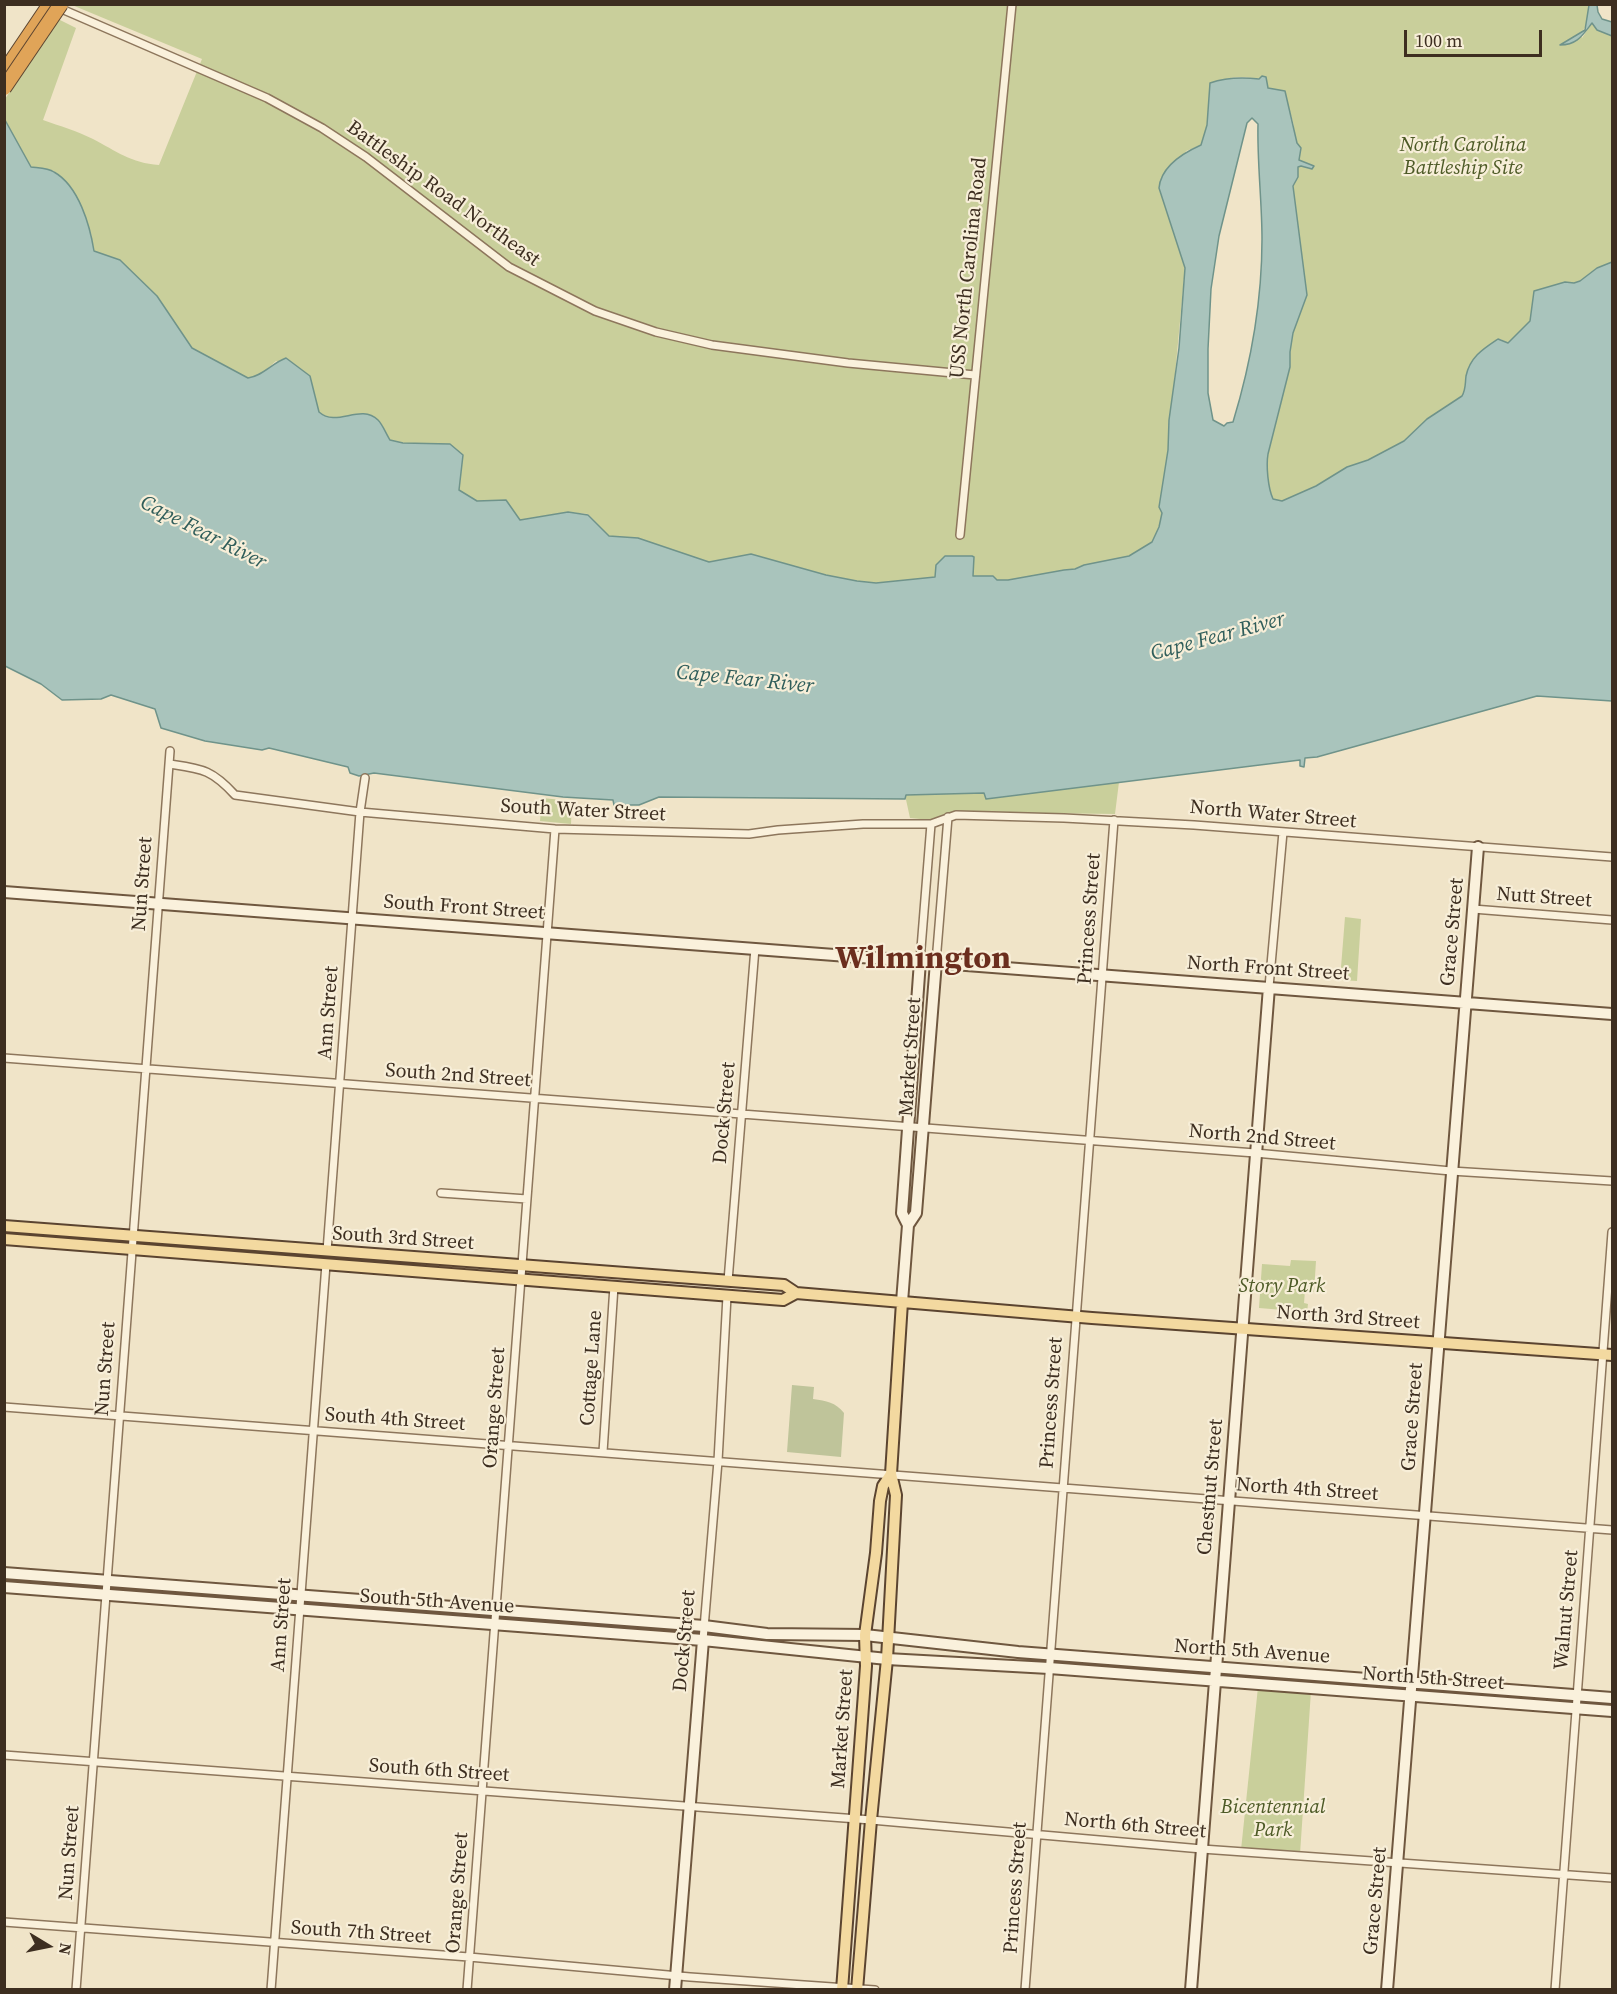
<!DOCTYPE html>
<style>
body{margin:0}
#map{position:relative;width:1617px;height:1994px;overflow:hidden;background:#f0e4c8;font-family:"Source Serif 4",serif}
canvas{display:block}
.frame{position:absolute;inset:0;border:6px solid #3d2e20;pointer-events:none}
.north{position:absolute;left:18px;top:1916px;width:60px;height:60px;-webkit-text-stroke:4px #f7eed8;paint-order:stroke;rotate:100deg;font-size:16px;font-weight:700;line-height:24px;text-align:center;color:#3d2e20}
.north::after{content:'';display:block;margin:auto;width:21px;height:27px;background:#3d2e20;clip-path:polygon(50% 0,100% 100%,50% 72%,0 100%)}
.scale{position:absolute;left:1404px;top:30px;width:138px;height:27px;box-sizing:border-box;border:3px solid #3d2e20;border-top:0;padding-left:8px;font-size:18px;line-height:21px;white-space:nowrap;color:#3d2e20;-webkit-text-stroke:4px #f7eed8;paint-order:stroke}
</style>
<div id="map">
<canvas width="1617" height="1994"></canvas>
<div class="frame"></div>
<div class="north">N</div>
<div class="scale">100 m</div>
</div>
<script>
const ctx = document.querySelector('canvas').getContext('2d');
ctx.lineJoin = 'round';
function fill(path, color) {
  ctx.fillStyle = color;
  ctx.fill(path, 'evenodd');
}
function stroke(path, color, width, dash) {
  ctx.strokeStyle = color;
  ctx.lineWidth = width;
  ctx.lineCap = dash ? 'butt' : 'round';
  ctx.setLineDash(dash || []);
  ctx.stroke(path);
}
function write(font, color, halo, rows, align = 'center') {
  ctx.font = font + ' "Source Serif 4",serif';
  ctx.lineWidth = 4.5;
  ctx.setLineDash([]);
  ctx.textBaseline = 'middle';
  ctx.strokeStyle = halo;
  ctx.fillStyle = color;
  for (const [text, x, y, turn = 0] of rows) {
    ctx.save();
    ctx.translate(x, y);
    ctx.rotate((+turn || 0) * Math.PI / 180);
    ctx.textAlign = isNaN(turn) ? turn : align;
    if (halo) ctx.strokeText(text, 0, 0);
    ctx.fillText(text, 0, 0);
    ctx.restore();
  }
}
const green = new Path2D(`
 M72,5H1589L1587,25L1581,33L1582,38L1592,23L1608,35L1612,36V262L1597,268L1580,281L1574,283L1565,282L1534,291L1530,321L1508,343L1500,339L1466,377L1465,390L1462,396L1427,419L1404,441L1368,460L1347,467L1316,486L1282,501L1273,499C1268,487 1266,466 1268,454L1290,367L1289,352L1293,333L1307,295L1293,186L1298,177V167L1301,166L1312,169L1299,160L1293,122L1284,91L1268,88L1266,77C1257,80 1251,77 1242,77C1230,77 1220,80 1210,86L1207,125L1201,145L1186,151L1166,206L1185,268L1162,513L1159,527L1152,542L1129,556L1084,565L1075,569L1064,570L1008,580H997L993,576H973L972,556L945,557L936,577L876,583L857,581L826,575L751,554L709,562L638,538L609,536L588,514L568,512L520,520L506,501H477L459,491L463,455L390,440C386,434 383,424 378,420C360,403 337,428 319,412L310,376L276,361L258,377L248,378L192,348L157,296L120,260L94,251L91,233L54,171L31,167L5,120V99L58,19L76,28L43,120C60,126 77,131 93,139C116,151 131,163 159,165L202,59Z
 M1119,782L1115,814L955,812L930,820L910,818L905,795L985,793L987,799Z
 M542,798L572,801L571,824L540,821Z
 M1345,917L1361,919L1357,981L1340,980Z
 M1291,1260L1316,1261L1314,1292L1305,1291L1304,1303L1308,1304L1307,1312L1259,1308L1262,1264L1290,1266Z
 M1258,1687L1311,1691L1300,1854L1241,1850Z`);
const cemetery = new Path2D(`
 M792,1385L814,1387L813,1399C827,1401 835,1402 844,1413L841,1457L787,1452Z`);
const water = new Path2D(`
 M1589,5H1597L1598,12L1602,19L1612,22V36L1597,30L1592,23C1582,36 1577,45 1560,45L1585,30Z
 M1262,76L1266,77L1268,88L1285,91L1297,143L1301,148L1299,160L1314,166L1312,169L1301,166L1298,167V177L1293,186L1307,295L1293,333L1290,352V367L1268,454C1266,466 1268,488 1273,499L1282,501L1316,486L1347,467L1368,460L1404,441L1427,419L1462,396C1466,389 1465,384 1466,376C1470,357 1483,349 1498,339L1508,343L1530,321L1534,291L1565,282L1574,283L1580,281L1597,268L1612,262V701L1537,696L1317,757L1305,758L1304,767L1300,766V760L986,799L984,793L906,795L905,799L659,797L639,805H614L613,800L563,797L374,773L359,776L350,773L348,767L269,748L262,750L205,741L161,728L155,709L111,695L101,699L62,700L41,684L5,666V120L31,167C38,168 48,168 54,172C79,186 90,226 94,251L120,260L157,296L192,348L248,378C263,376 272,363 286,358L310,376L319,412C337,428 360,403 378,420C383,425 386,434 390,440L403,443L450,444L463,455L459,490L477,501L506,500L520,520L568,512L588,515L609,536L638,538L709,562L751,554L826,575L857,581L876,583L935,577L936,565L945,556H972L974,557L973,576H993L997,580H1008L1064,570L1075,569L1084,565L1129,556L1152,542L1159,527L1162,513L1159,507L1168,450L1169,420L1179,348L1185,268L1159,188C1161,166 1183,153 1201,145L1207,125L1210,83C1227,77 1242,77 1259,79ZM1252,118L1258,124C1257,162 1262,201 1262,239C1262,301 1251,363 1233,422L1227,423L1224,426L1213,420L1208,393V349L1211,289L1219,236L1247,123Z`);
const street = new Path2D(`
 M57,7L267,98L322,128L366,157L509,267L595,311L656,332L712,345L848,363L975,375
 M960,535L1012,4
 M169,764C202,769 211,769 235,795L360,812L555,829L749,834L778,830L863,824H931L956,815L1064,818L1194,825L1612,857
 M1473,909L1612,920
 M920,961L931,824
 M936,962L948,817
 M1269,987L1283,832
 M4,1058L1255,1153L1451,1171L1612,1181
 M441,1193L527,1199
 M327,1251L360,812L365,778
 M728,1281L755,948
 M4,1407L1612,1530
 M603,1452L614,1286
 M703,1640L718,1461L727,1296
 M4,1755L871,1820L1202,1849L1612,1878
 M4,1922L469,1957L690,1977L875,1990
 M76,1990L170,751
 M271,1990L326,1264
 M467,1990L555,829
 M1025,1990L1114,820
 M1555,1990L1612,1232`);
const secondary = new Path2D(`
 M4,892L1612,1014
 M908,1225L902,1213L920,961
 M902,1302L908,1225L916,1213L936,962
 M4,1573L704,1626L767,1634L865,1635L1018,1652L1612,1698
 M4,1587L703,1640L887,1659L1049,1668L1612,1711
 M675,1990L703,1640
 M1191,1990L1269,987
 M1387,1990L1478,847`);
const primary = new Path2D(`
 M4,1226L784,1285L796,1293L1092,1318L1612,1355
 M4,1239L783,1300L796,1293
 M842,1990L866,1666L865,1635L876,1553L880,1501L883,1486L891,1474
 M857,1990L871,1820L887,1659L896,1495L891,1474L902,1302`);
const highway = new Path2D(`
 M4,72L50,4`);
const highwayBridge = new Path2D(`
 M4,88L61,4`);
const parkNames = [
 ["North Carolina",1463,146],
 ["Battleship Site",1463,169],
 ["Story Park",1282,1287],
 ["Bicentennial",1273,1808],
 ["Park",1273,1831]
];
const streetNames = [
 ["Battleship Road Northeast",443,194,36],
 ["USS North Carolina Road",969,268,-84],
 ["South Water Street",583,811,3],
 ["North Water Street",1273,815,5],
 ["Nun Street",143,884,-86],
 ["Nutt Street",1544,898,4],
 ["South Front Street",464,908,4],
 ["Princess Street",1090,919,-86],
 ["Grace Street",1453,932,-85],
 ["North Front Street",1268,969,4],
 ["Ann Street",329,1013,-86],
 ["Market Street",911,1057,-86],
 ["South 2nd Street",458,1076,4],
 ["Dock Street",725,1113,-85],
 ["North 2nd Street",1262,1138,5],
 ["South 3rd Street",403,1239,4],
 ["North 3rd Street",1348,1318,4],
 ["Cottage Lane",592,1368,-86],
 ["Nun Street",106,1369,-86],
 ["Princess Street",1052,1403,-86],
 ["Orange Street",495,1408,-86],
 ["Grace Street",1413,1417,-86],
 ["South 4th Street",395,1420,4],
 ["Chestnut Street",1211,1487,-85],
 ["North 4th Street",1307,1490,4],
 ["South 5th Avenue",437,1602,4],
 ["Walnut Street",1567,1610,-85],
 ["Ann Street",282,1625,-86],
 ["Dock Street",685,1641,-85],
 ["North 5th Avenue",1252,1652,4],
 ["North 5th Street",1433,1679,4],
 ["Market Street",843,1729,-86],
 ["South 6th Street",439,1771,4],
 ["North 6th Street",1135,1826,5],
 ["Nun Street",70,1853,-86],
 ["Princess Street",1016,1888,-86],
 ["Orange Street",458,1893,-86],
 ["Grace Street",1376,1901,-85],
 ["South 7th Street",361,1933,4]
];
const waterNames = [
 ["Cape Fear River",203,533,27],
 ["Cape Fear River",1218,637,-15],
 ["Cape Fear River",745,680,6]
];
const townNames = [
 ["Wilmington",923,960]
];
fill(green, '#c9cf9b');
fill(cemetery, '#bfc49a');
fill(water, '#a9c4bc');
stroke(water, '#6f938a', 1.5);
stroke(street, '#8d765c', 10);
stroke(secondary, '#6f573f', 14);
stroke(primary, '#5b4430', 14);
stroke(highway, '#5b4430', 16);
stroke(street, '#faf1dc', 7);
stroke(secondary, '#faf1dc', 10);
stroke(primary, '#f3d9a0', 10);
stroke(highway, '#e0a458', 14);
stroke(highwayBridge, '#5b4430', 16, []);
stroke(highwayBridge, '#e0a458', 14);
write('italic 20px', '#4d5a26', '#f7eed8', parkNames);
write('20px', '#3d2e20', '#f7eed8', streetNames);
write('italic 21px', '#2f5d5a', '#f7eed8', waterNames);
write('bold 32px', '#6b2e1e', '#f7eed8', townNames);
</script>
